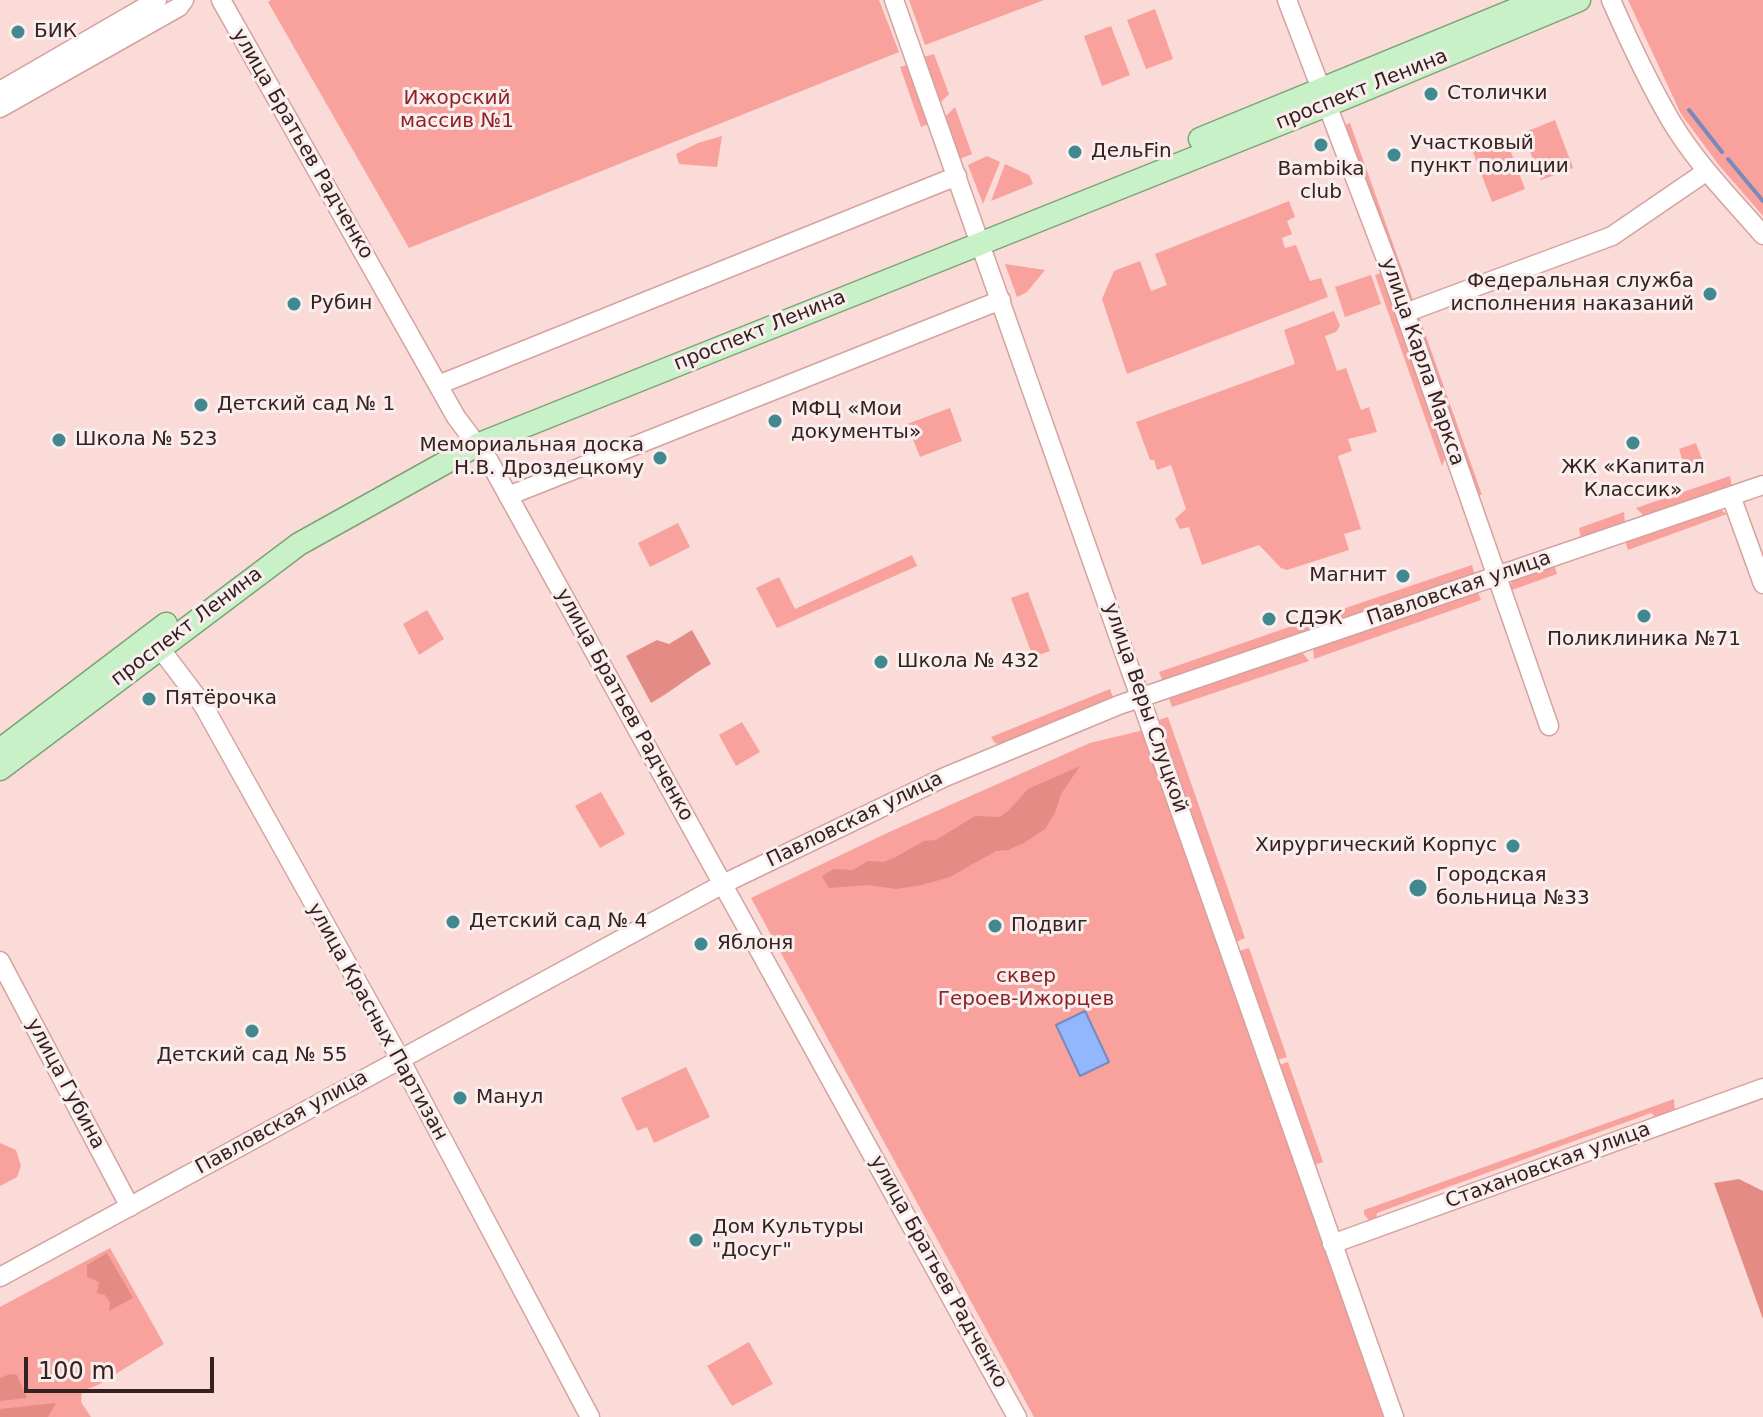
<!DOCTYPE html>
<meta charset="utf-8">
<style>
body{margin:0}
#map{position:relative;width:1763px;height:1417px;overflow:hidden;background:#fadbd8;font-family:"DejaVu Sans",sans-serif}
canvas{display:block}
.scale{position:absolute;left:24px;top:1357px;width:190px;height:36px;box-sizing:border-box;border:4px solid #352220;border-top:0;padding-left:10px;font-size:24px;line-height:28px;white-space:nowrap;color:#352220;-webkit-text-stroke:6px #f9eeed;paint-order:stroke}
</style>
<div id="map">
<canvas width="1763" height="1417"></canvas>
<div class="scale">100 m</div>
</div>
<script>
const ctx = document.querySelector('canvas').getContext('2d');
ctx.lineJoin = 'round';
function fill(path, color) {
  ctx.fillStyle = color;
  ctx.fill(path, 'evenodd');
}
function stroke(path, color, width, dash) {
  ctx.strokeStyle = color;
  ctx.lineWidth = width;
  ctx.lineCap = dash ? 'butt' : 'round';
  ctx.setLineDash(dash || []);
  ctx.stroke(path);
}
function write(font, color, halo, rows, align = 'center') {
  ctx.font = font + ' "DejaVu Sans",sans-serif';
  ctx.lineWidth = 6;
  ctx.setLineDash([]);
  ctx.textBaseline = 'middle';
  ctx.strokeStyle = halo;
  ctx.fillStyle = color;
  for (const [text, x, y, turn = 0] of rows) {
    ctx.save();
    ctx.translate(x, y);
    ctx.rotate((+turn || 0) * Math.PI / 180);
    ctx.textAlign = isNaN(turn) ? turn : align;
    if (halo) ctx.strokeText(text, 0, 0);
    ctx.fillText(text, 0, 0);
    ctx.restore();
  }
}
const green = new Path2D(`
 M271,0H879L899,52L409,248L268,2Z
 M909,0H1044L925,45Z
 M1628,0H1763V216L1718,164L1681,114Z
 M1155,9L1173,59L1146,69L1127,20Z
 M1111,26L1130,75L1102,86L1084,36Z
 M934,54L949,94L940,103L924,57Z
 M907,65L928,124L921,127L900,67Z
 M955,107L972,154L960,159L945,117Z
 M1555,120L1573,168L1541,180L1523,133Z
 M1350,123L1414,303L1410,304L1345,125Z
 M722,136L717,167L679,164L676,154L698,143Z
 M1506,139L1525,189L1492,202L1473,152Z
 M987,156L1000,162L983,204L968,165Z
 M1005,164L1029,175L1033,184L991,201Z
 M1289,201L1295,217L1287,221L1292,234L1282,238L1285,248L1296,245L1310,281L1321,278L1328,297L1127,374L1102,299L1114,271L1140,261L1151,291L1167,285L1155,254Z
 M1005,264L1045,270L1027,292L1017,297Z
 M1383,272L1447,454L1442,466L1375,275Z
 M1371,275L1381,304L1345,317L1335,287Z
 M1334,311L1340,326L1336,332L1325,336L1337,371L1346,368L1361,410L1369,407L1377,432L1348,439L1352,451L1338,456L1361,529L1344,534L1349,550L1287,570L1281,568L1259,545L1202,565L1189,527L1180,529L1175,519L1186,509L1171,465L1157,470L1154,460H1150L1136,422L1295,364L1284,330Z
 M1419,316L1482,495L1477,494L1415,318Z
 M950,408L962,441L920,457L907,424Z
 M1696,443L1704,465L1686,471L1679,449Z
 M1730,476L1732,487L1645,517L1636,508Z
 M1713,510H1721L1727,514L1628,550L1625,540Z
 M1624,512L1625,524L1581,539L1579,528Z
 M678,523L690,547L650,567L638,543Z
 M912,555L917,566L777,628L756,588L779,577L795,609Z
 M1554,564L1557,574L1509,591L1512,580Z
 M1472,565L1475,576L1330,624L1325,615Z
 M1477,590L1481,600L1314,659L1313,647Z
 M1028,592L1050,651L1033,657L1011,598Z
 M427,610L444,639L419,655L403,624Z
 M1318,617V629L1163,682L1159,672Z
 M1301,651L1309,661L1172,707L1168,696Z
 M1110,689L1114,700L1002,745L995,743L991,737Z
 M1168,717L1245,938L1236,942L1159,720Z
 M742,722L760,752L736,766L719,735Z
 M1144,730L1384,1417H1034L751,898L887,833L1090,743Z
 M601,792L625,834L600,848L575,806Z
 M1249,948L1287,1057L1277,1060L1239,951Z
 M1288,1062L1323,1162L1314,1165L1279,1065Z
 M686,1067L710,1117L654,1143L647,1127L637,1131L621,1098Z
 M1674,1099L1675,1112L1658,1119L1651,1113L1377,1213L1376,1220L1370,1222L1364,1214V1210Z
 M0,1143L16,1150L21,1166L17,1177L0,1186Z
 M110,1248L164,1344L98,1385L82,1391L81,1402L91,1417H0V1307Z
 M749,1342L773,1384L732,1406L707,1366Z`);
const forest = new Path2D(`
 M692,630L711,664C689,676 673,691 651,703L626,656L657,640L669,644Z
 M1080,766L1061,794L1055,813L1045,829L1024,843L1008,850L996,851L950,877L922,885L896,889L868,885L829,888L822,876L834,869L853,870L868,861L884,862L894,858L924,841L936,840L975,816L1000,817L1008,811L1028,789Z
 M1739,1179L1763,1191V1319L1714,1183Z
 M107,1253L133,1298L109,1311L110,1302L105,1295L97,1293L99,1282L87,1277V1265Z
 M10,1374L17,1375L27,1398L0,1401V1378Z
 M56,1403L48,1417H0V1409Z`);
const water = new Path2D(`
 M1085,1011L1109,1062L1080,1076L1056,1025Z`);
const stream = new Path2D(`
 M1689,110L1722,152
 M1728,159L1763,201`);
const minor = new Path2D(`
 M221,0L456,417L489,461L1017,1417
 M894,0L1394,1417
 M1287,0L1389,267L1549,726
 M1611,0C1629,41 1648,82 1671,121C1696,163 1731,198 1763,235
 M0,91L157,0
 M0,108L179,7L184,0
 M1405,313L1612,236L1707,171
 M438,385L957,176
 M508,496L1001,300
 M1731,496L1763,584
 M153,639L203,705L392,1044L590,1417
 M0,961L130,1207
 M1332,1244L1763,1088
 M0,1277L723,884L945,777L1119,705L1763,485`);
const major = new Path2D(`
 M1200,139L1539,0
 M0,750L166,624
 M0,769L299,544L477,445L1347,97L1579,0`);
const markers = [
 [18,32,8,"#41888f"],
 [1431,94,8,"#41888f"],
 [1321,145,8,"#41888f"],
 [1075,152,8,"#41888f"],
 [1394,155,8,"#41888f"],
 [1710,294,8,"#41888f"],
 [294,304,8,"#41888f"],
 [201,405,8,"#41888f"],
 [775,421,8,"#41888f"],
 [59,440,8,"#41888f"],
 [1633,443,8,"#41888f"],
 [660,458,8,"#41888f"],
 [1403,576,8,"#41888f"],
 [1644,616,8,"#41888f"],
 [1269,619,8,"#41888f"],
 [881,662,8,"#41888f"],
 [149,699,8,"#41888f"],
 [1513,846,8,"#41888f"],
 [1418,888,10,"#41888f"],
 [453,922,8,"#41888f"],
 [995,926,8,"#41888f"],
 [701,944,8,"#41888f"],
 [252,1031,8,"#41888f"],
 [460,1098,8,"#41888f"],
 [696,1240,8,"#41888f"]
];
const poiNames = [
 ["БИК",34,32],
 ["Столички",1447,94],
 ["Участковый",1410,144],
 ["пункт полиции",1410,167],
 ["ДельFin",1091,152],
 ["Bambika",1321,170,"center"],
 ["club",1321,193,"center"],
 ["Федеральная служба",1694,282,"right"],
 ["исполнения наказаний",1694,305,"right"],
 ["Рубин",310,304],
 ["Детский сад № 1",217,405],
 ["МФЦ «Мои",791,410],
 ["документы»",791,433],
 ["Школа № 523",75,440],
 ["Мемориальная доска",644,446,"right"],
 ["Н.В. Дроздецкому",644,469,"right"],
 ["ЖК «Капитал",1633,468,"center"],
 ["Классик»",1633,491,"center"],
 ["Магнит",1387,576,"right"],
 ["СДЭК",1285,619],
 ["Поликлиника №71",1644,640,"center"],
 ["Школа № 432",897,662],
 ["Пятёрочка",165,699],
 ["Хирургический Корпус",1497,846,"right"],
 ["Городская",1436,876],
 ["больница №33",1436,899],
 ["Детский сад № 4",469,922],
 ["Подвиг",1011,926],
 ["Яблоня",717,944],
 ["Детский сад № 55",252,1056,"center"],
 ["Манул",476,1098],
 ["Дом Культуры",712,1228],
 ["\"Досуг\"",712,1251]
];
const streetNames = [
 ["проспект Ленина",1362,90,-22],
 ["улица Братьев Радченко",302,144,60],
 ["проспект Ленина",760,331,-22],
 ["улица Карла Маркса",1422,362,71],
 ["Павловская улица",1459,589,-19],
 ["проспект Ленина",187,627,-37],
 ["улица Братьев Радченко",624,705,61],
 ["улица Веры Слуцкой",1145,708,71],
 ["Павловская улица",855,820,-26],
 ["улица Красных Партизан",377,1022,61],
 ["улица Губина",65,1084,62],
 ["Павловская улица",282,1123,-29],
 ["Стахановская улица",1548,1166,-20],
 ["улица Братьев Радченко",938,1272,61]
];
const parkNames = [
 ["Ижорский",457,99],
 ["массив №1",457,122],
 ["сквер",1026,977],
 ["Героев-Ижорцев",1026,1000]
];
fill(green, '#f9a19c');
fill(forest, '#e58b86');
fill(water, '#93b7ff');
stroke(water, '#778abc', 2);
stroke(stream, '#778abc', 4);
stroke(minor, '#d4a39f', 21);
stroke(major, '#7ea376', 25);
stroke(minor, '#fff', 18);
stroke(major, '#c9f1c8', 22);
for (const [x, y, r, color] of markers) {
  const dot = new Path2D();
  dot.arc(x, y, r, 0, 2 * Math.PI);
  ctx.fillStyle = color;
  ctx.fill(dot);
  stroke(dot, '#f9eeed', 3);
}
write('20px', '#352220', '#f9eeed', poiNames, 'left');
write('20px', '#352220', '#f9eeed', streetNames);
write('20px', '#8d2327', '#f9eeed', parkNames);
</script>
